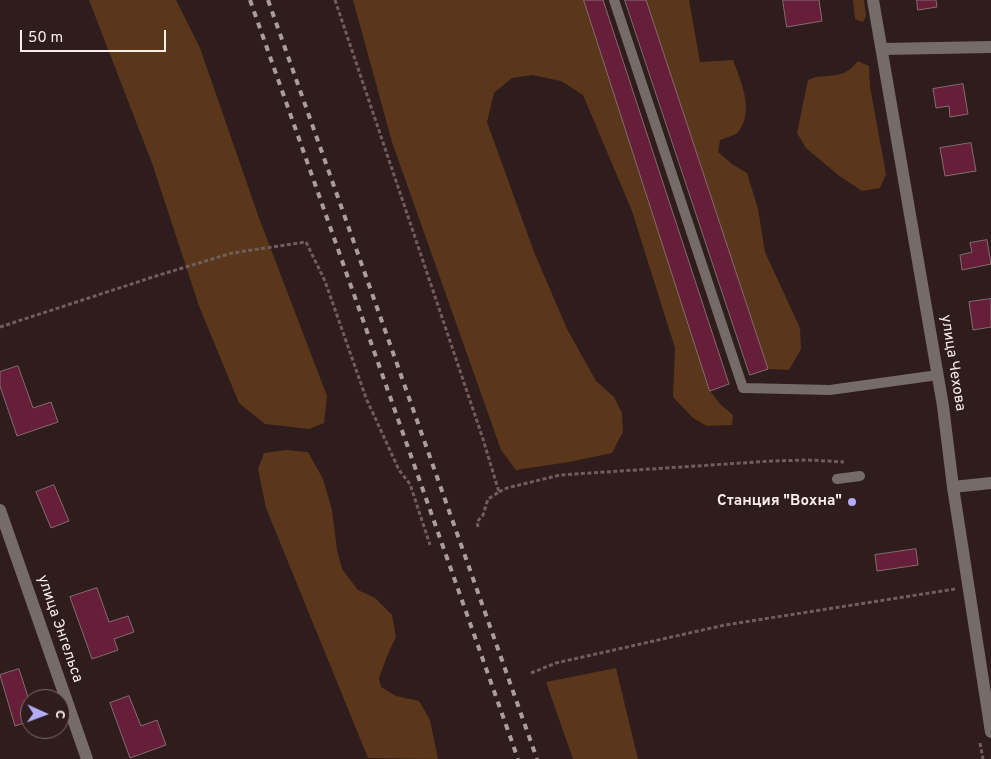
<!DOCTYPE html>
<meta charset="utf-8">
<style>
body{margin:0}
#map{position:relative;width:991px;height:759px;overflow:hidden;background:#2f1c1c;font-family:Overpass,sans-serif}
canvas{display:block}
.north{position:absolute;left:20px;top:689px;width:50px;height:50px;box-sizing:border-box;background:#2f1c1c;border:1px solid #806f6f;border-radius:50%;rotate:92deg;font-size:14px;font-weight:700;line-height:20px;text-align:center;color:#f9eceb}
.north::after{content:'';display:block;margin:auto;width:18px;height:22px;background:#b3adf9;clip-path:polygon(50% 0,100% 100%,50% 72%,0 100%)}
.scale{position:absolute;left:20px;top:30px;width:146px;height:22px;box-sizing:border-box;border:2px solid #f9eceb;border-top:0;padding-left:6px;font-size:15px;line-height:18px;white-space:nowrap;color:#f9eceb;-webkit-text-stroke:4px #2f1c1c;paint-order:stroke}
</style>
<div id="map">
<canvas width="991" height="759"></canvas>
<div class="north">С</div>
<div class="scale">50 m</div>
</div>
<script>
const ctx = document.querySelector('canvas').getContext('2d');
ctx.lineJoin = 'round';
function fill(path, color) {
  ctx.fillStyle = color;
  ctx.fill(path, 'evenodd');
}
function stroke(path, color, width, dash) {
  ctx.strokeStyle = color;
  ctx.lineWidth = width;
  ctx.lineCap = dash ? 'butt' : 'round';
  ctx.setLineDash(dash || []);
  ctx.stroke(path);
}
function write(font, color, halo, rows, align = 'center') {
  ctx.font = font + ' Overpass,sans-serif';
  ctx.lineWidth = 4;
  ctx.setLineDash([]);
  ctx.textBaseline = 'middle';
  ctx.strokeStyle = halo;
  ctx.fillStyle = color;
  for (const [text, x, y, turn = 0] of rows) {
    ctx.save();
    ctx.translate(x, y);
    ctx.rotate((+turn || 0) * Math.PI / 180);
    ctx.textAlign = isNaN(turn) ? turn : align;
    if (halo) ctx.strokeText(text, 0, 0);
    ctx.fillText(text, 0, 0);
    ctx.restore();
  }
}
const green = new Path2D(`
 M89,0H176L200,48L259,218L327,396L324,423L309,429L265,424L239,403L199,306L152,163Z
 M353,0H584L710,391L720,404L733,415L732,425L707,426L693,418L673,397L675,348L632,211L583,95L561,81L532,75L512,78L494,93L487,122L534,252L567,329L596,381L614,397L622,413L623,432L612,453L569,462L516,470L501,450L392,142Z
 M646,0H689L700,62L733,60C741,82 755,111 738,132C734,136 725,138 720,140L718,152L732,164L747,173L758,209L765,252L800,328L801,349L789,370L768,369Z
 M853,0H864L866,16L863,22L855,19Z
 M858,61L869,66L870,87L886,174L880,188L862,191L838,175L806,148L797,133L808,80C822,73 836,79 849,70C852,68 855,64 858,61Z
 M286,450L308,452L323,479L332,510L337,550L342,569L358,590L375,598L392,615L396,637L387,656L379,678L381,687L396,696L419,701L430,720L438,759L368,758L266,508L258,469L264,453Z
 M616,668L638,759H573L546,682Z`);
const building = new Path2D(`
 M584,0H603L729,384L710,391Z
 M625,0H646L768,369L750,375Z
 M783,0H819L822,21L787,27Z
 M917,0H936L937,7L918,10Z
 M963,84L968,114L950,117L949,106L936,108L933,89Z
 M971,143L976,171L945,176L940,148Z
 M987,240L991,264L962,270L960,255L972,252L970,243Z
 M991,299V327L973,330L969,302Z
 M18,366L33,408L51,402L58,422L17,436L0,386V372Z
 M54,485L69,521L51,528L36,492Z
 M916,549L918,565L877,571L875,555Z
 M97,588L109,622L128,616L134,632L114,639L118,650L92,659L70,597Z
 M19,669L30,703V721L15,726L0,675Z
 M129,696L141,726L157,720L166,745L130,758L110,703Z`);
const path = new Path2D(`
 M335,0L482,436L499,492L488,499L483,515L477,522L478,527
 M0,327L156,276L232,253L306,242L325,281L366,398L399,470L410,484L430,545
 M499,492L507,488L560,475L772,461L808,460L844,462
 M531,673L556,663L725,625L955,589
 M980,743L983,759`);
const service = new Path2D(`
 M614,0L743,388L830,390L938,375
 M837,479L860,476`);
const minor = new Path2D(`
 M873,0L943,406L953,487
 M882,49L991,47
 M0,510L87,759`);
const tertiary = new Path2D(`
 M991,483L953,487L991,732`);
const rail = new Path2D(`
 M250,0L518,759
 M268,0L537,759`);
const markers = [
 [852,502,5,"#b3adf9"]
];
const streetNames = [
 ["улица Чехова",952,363,81],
 ["улица Энгельса",59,629,71]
];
const poiNames = [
 ["Станция \"Вохна\"",842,502]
];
fill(green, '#5a371b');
fill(building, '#671e39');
stroke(building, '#836c72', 1);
stroke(path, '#6f5e5d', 3, [4, 2.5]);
stroke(service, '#756b68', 10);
stroke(minor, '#756b68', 12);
stroke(tertiary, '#756b68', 12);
stroke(rail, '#ac9d9c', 4, [6, 6]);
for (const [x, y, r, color] of markers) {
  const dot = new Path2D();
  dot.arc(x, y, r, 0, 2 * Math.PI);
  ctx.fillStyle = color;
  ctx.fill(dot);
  stroke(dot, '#2f1c1c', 2);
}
write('15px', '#f9eceb', '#2f1c1c', streetNames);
write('bold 15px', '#f9eceb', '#2f1c1c', poiNames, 'right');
</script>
